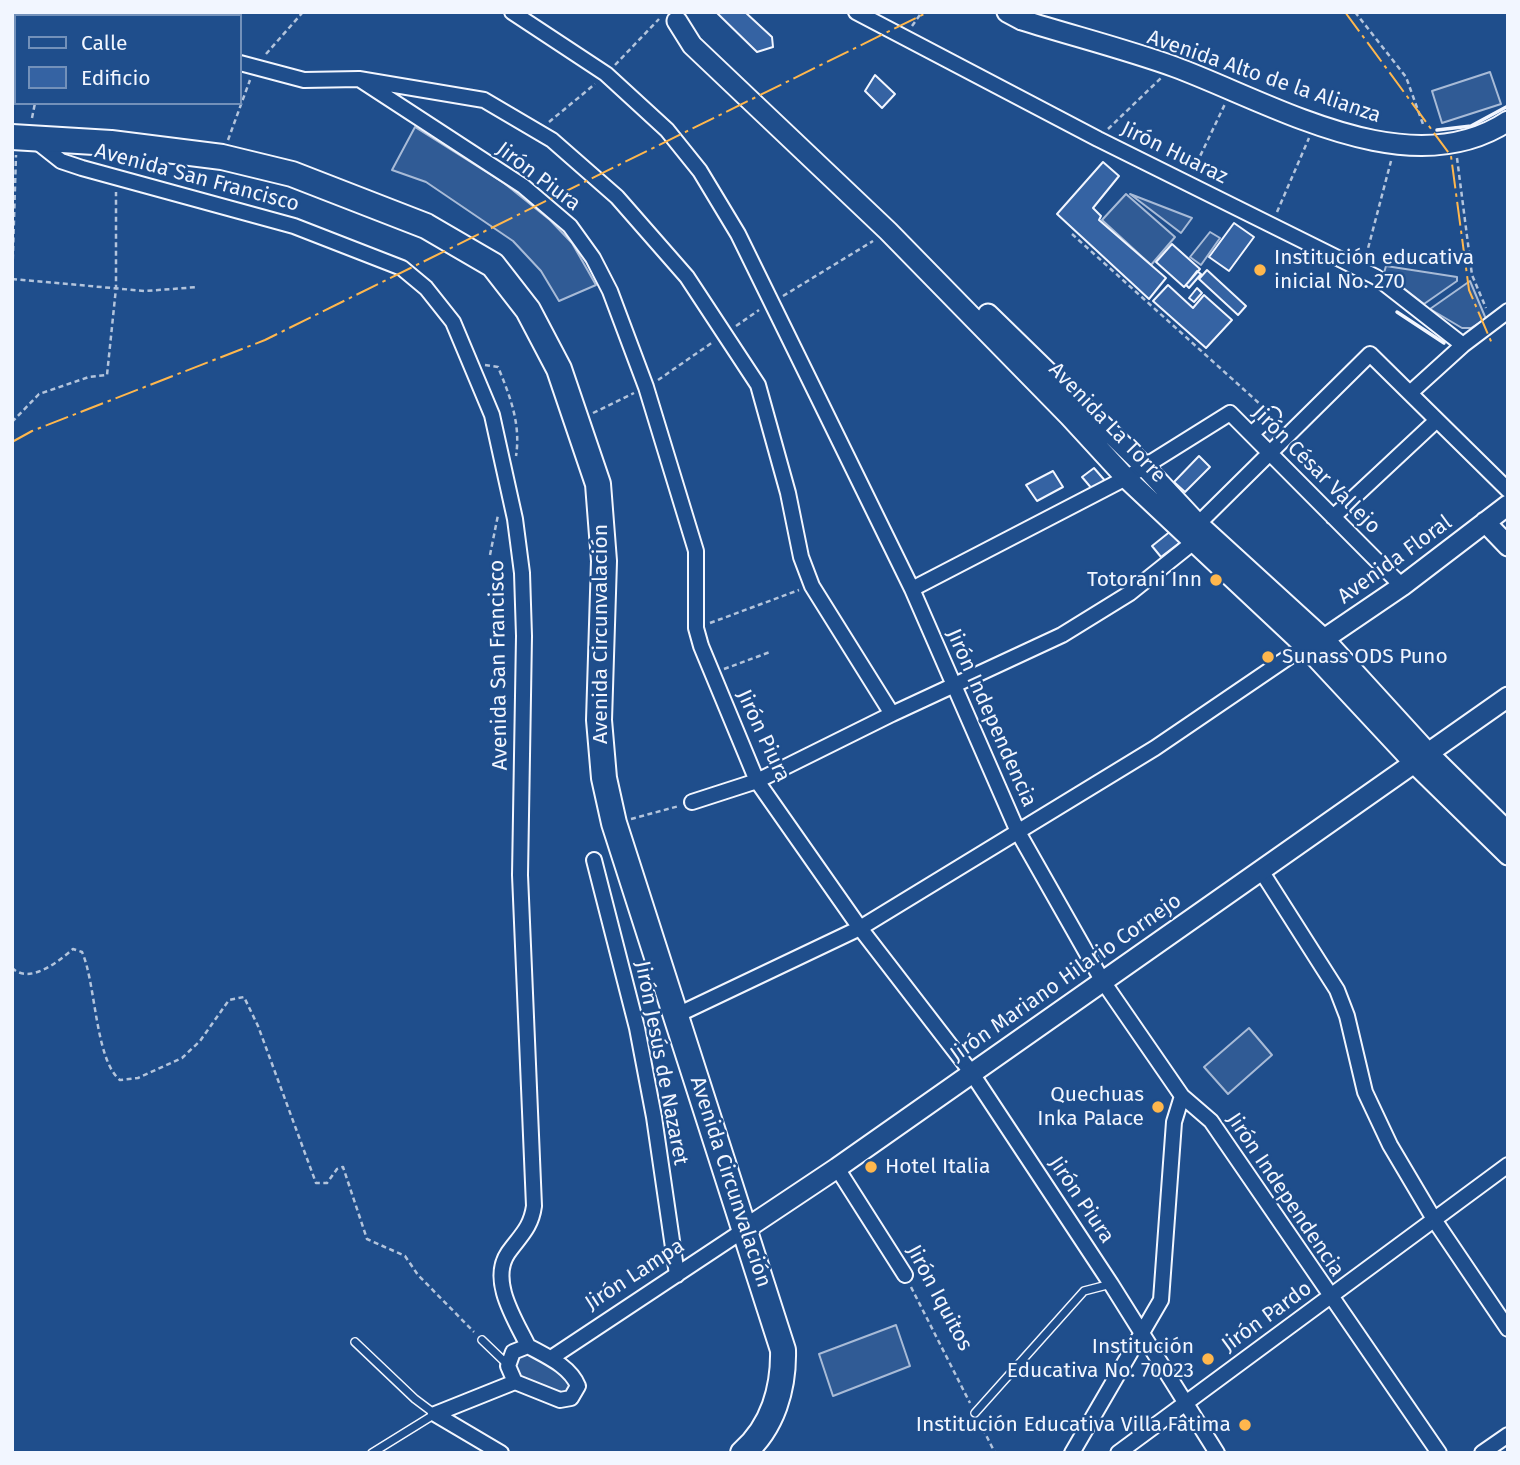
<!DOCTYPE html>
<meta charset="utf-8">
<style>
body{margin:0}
#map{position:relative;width:1520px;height:1465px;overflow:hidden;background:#1f4e8c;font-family:"Fira Sans",sans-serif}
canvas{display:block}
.frame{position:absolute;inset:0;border:14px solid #f2f6ff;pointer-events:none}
.legend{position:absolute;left:14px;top:14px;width:228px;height:91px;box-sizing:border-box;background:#1f4e8c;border:2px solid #7391ba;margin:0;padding:9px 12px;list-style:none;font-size:21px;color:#f2f6ff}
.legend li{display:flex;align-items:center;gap:14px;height:35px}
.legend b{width:35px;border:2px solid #7391ba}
</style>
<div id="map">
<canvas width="1520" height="1465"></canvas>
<div class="frame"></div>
<ul class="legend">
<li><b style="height:9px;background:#1f4e8c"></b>Calle</li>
<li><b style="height:19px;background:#3563a3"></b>Edificio</li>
</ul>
</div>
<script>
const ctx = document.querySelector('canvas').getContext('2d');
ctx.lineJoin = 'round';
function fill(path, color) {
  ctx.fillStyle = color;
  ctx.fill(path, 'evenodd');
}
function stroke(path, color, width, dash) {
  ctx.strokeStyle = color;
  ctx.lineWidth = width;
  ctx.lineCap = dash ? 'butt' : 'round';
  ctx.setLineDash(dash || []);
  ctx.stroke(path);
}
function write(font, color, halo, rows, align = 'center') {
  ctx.font = font + ' "Fira Sans",sans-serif';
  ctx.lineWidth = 5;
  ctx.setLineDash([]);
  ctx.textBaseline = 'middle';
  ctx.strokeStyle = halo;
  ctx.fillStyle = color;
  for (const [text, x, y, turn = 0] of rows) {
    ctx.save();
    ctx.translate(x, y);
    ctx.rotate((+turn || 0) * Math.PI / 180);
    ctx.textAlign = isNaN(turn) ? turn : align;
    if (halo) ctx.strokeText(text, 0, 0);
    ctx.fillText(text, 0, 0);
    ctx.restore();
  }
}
const built = new Path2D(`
 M1490,72L1501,104L1442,123L1432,91Z
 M415,127L504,183L550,220L572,243L596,285L559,301L541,271L513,241L426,182L392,170Z
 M1126,194L1175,237L1151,265L1102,220Z
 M1130,194L1192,218L1181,233Z
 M1210,232L1220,238L1201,265L1190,257Z
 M1386,266L1457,277V281L1424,304L1384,273Z
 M1470,281L1486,319L1471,328H1462L1430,309Z
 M1274,423L1283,432L1270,444L1261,435Z
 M1249,1028L1272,1055L1228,1094L1204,1067Z
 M896,1325L910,1366L833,1396L819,1354Z
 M528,1347L573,1377L571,1397L516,1381L513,1353Z`);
const building = new Path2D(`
 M716,12H745L772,37L773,47L757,52Z
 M875,75L895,94L882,108L865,91Z
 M1103,162L1119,176L1093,208L1101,216L1099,220L1166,278L1149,299L1057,214Z
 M1234,223L1254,237L1229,271L1209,257Z
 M1172,244L1200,269L1184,287L1156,262Z
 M1207,270L1246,306L1238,315L1199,279Z
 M1197,271L1201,274L1189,288L1186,285Z
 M1168,285L1193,308L1204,295L1232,320L1206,348L1153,301Z
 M1197,288L1202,293L1194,302L1189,298Z
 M1199,456L1210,467L1185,492L1174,482Z
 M1094,468L1107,483L1093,490L1082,477Z
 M1053,471L1063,487L1037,501L1026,485Z
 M1172,530L1182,541L1161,557L1152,546Z`);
const path = new Path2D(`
 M1355,12L1406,77L1424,127
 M54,16L55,12
 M202,16L204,12
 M912,26L922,12
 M266,54L303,12
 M615,65L659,19
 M32,118L35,103
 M549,122L595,84
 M1108,129L1161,78
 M228,140L250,80
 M1457,158L1472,275L1486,308
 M1193,171L1225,104
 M1277,212L1309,138
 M1072,234L1261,405
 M1366,256L1391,161
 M12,279L145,291L198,287
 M12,285L16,155
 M783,296L873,241
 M736,326L759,310
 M485,365L498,367C510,396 521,424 516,456
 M658,380L713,342
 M593,413L634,393
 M12,422L39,394L89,377L107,375L116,288V192
 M490,555L498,515
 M710,623L799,590
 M724,669L770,652
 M631,819L679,806
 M12,968C30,985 59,961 73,949L82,952C96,983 95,1060 120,1080L138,1078L182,1058L200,1041L229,1000L244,997L258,1026L316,1183H327L337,1169L343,1167L367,1239L405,1256L418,1275L474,1332
 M911,1287L970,1403
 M979,1421L995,1453`);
const lane = new Path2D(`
 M482,1340L508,1365
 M355,1342L415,1399L435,1414L372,1453
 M975,1413L1084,1291L1111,1284`);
const street = new Path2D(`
 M512,12L606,74L667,130L700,171L738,234L912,589L1018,832L1102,980L1182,1096L1211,1121L1439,1453
 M856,12L1098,139L1376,277L1463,345
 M12,46H16
 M240,63L304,80L359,79L484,100L552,140L617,197L687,277L758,385L788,493L801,557L812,586L892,714
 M359,79L523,186L570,226L593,258L610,291L646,387L696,551V628L701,646L757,781L860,928L971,1072L1111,1284L1217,1453
 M37,142L61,161L82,168L294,226L402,268L426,288L453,322L492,415L515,519L522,573L524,636L520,875L534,1206C531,1228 520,1236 508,1253C489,1281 516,1321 528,1346
 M1410,393L1463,345L1508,311
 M1251,434L1273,415
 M1333,517L1437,420
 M1198,524L1370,354L1508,490
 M912,589L1126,478L1230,413L1402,586
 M692,802L757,781L892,714L1062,635L1130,593L1200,537
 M594,860L637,1028L654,1117L677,1275
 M1260,869L1337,990L1347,1016L1365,1092L1390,1145L1435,1221L1508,1329
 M675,1016L860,928L1155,748L1305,646
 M837,1168L905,1275
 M528,1346C546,1356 570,1366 578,1386L571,1398L560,1400L515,1382L508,1366L513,1352Z
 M551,1358L744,1230
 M435,1414L515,1382
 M435,1414L501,1453
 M1072,1453L1161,1300L1174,1122L1182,1096
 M1118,1453L1508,1165
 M1482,1453L1508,1435`);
const secondary = new Path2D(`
 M1007,12L1022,20C1073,36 1125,49 1175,67C1272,103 1409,187 1508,121
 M677,21L692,45L888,231L1069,416L1126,478L1305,646L1415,764L1508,855
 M988,314L1144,466L1198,524L1324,639L1429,754L1508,832
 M1485,522L1508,546
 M1312,644L1324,639L1402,586L1508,505
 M744,1230L837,1168L1508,697`);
const highway = new Path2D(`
 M12,137L111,143L222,157L292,174L426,226L493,265L528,310L559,369L598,484L604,561L599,720L604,778L614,823L783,1350C784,1388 773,1427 743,1453`);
const wall = new Path2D(`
 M1437,130L1471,126L1508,106
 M1397,312L1444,343`);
const power = new Path2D(`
 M1345,12L1451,156L1469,290L1493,346
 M12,442L32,431L265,340L928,12`);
const markers = [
 [1260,270,7,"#ffb74d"],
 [1216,580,7,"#ffb74d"],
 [1268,657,7,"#ffb74d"],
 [1158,1107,7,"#ffb74d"],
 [871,1167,7,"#ffb74d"],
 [1208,1359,7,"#ffb74d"],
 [1245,1425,7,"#ffb74d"]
];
const streetNames = [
 ["Avenida Alto de la Alianza",1264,77,19],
 ["Jirón Huaraz",1174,153,26],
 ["Jirón Piura",538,177,37],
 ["Avenida San Francisco",197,178,15],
 ["Avenida La Torre",1107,423,46],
 ["Jirón César Vallejo",1316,470,45],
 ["Avenida Floral",1395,560,-36],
 ["Avenida Circunvalación",601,634,-90],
 ["Avenida San Francisco",499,665,-91],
 ["Jirón Independencia",991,718,66],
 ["Jirón Piura",763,736,65],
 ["Jirón Mariano Hilario Cornejo",1066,978,-35],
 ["Jirón Jesús de Nazaret",661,1063,79],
 ["Avenida Circunvalación",730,1182,72],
 ["Jirón Independencia",1285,1195,56],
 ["Jirón Piura",1081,1200,56],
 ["Jirón Lampa",635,1275,-33],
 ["Jirón Iquitos",939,1298,62],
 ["Jirón Pardo",1267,1317,-36]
];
const poiNames = [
 ["Institución educativa",1274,258,"left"],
 ["inicial No. 270",1274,282,"left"],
 ["Totorani Inn",1202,580],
 ["Sunass ODS Puno",1282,657,"left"],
 ["Quechuas",1144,1095],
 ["Inka Palace",1144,1119],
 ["Hotel Italia",885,1167,"left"],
 ["Institución",1194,1347],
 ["Educativa No. 70023",1194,1371],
 ["Institución Educativa Villa Fatima",1231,1425]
];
fill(built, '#305b95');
stroke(built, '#a8bbd7', 2);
fill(building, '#3563a3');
stroke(building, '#f2f6ff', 2);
stroke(lane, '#f2f6ff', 10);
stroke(street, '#f2f6ff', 18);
stroke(secondary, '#f2f6ff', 23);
stroke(highway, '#f2f6ff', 28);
stroke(path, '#b3c4dc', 2.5, [5, 3.5]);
stroke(lane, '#1f4e8c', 7);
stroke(street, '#1f4e8c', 14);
stroke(secondary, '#1f4e8c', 19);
stroke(highway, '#1f4e8c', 24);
stroke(wall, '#f2f6ff', 3.5);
stroke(power, '#ffb74d', 2, [24, 5, 3.5, 5]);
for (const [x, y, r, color] of markers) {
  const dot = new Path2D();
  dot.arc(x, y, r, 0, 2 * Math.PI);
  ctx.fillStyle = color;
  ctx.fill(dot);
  stroke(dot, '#1f4e8c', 2.5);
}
write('21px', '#f2f6ff', '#1f4e8c', streetNames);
write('21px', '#f2f6ff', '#1f4e8c', poiNames, 'right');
</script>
